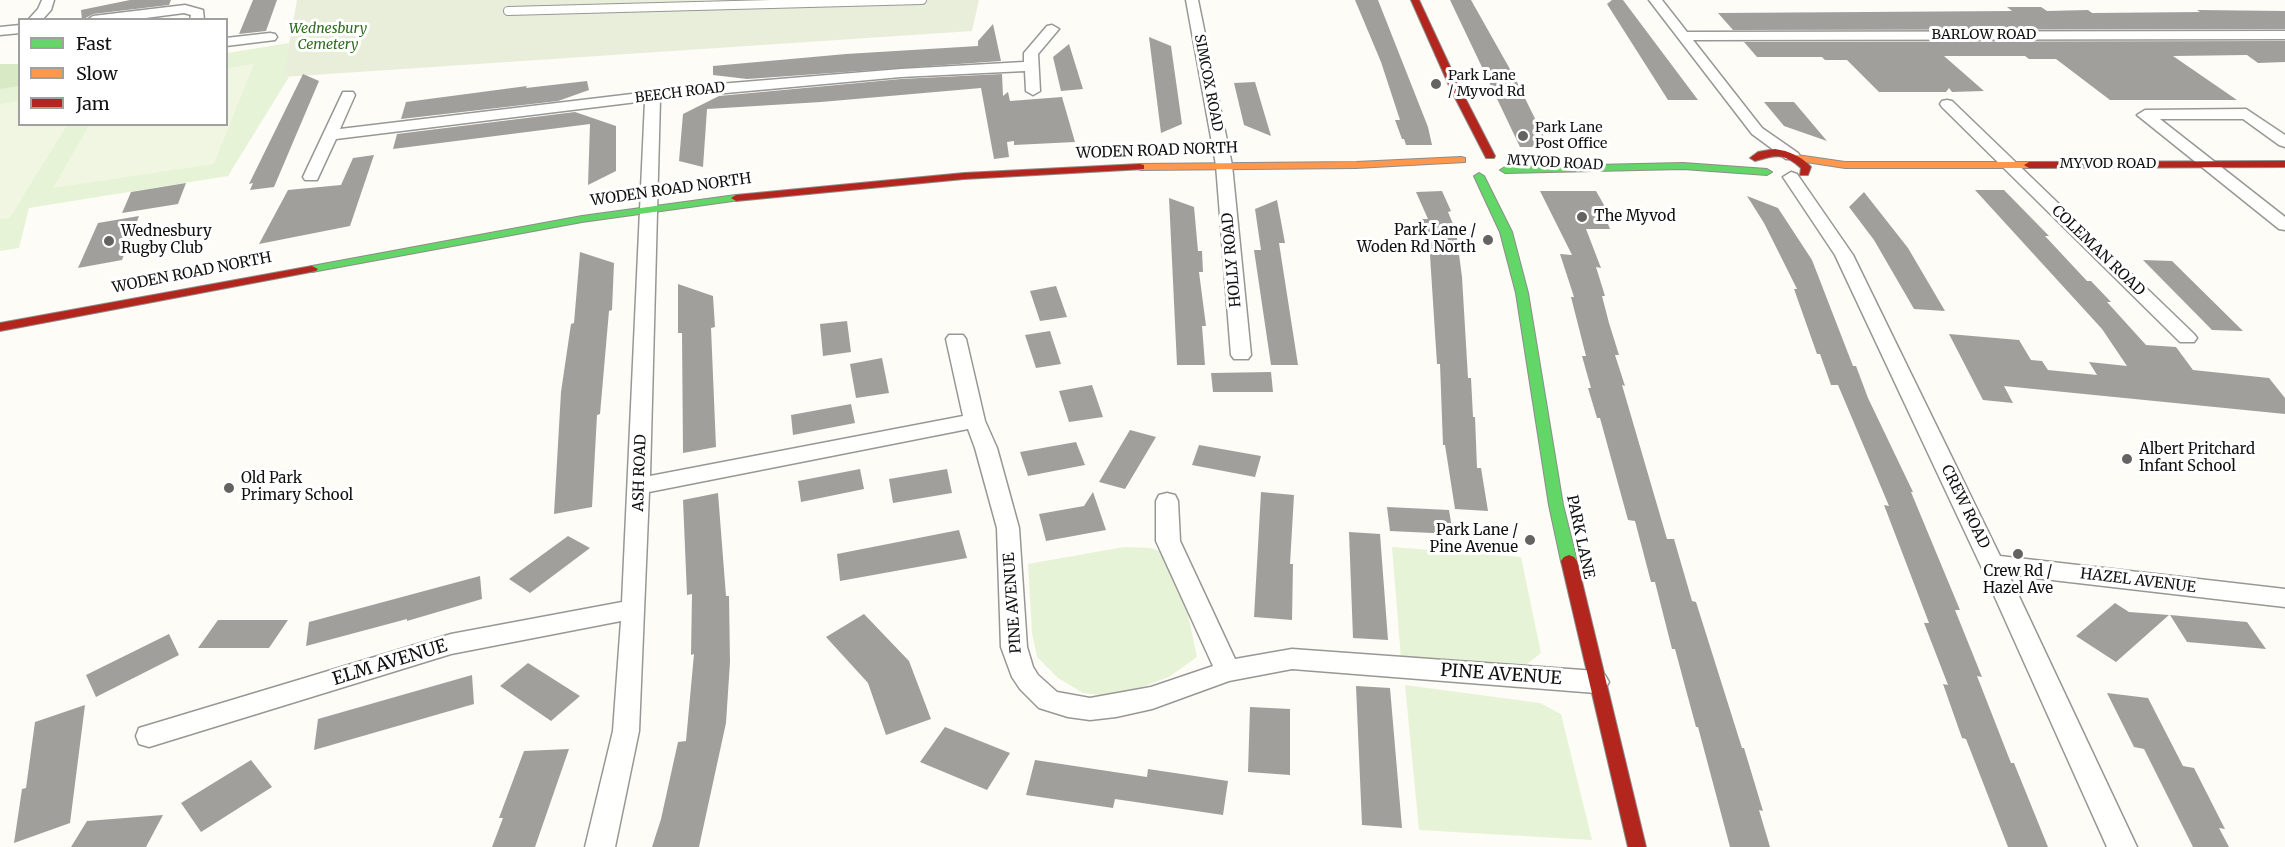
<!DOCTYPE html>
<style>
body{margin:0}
#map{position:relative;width:2285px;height:847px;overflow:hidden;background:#fdfcf7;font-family:Merriweather,serif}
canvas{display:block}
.legend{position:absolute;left:18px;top:18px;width:210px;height:108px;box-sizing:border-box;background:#fff;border:2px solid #a0a0a0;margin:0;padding:8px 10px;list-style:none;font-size:18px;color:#111}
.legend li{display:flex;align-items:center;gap:12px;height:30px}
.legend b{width:30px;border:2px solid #a0a0a0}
</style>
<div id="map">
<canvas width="2285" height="847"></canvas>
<ul class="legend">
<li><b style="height:8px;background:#63d668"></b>Fast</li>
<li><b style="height:8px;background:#ff974d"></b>Slow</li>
<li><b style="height:8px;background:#b3261e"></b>Jam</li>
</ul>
</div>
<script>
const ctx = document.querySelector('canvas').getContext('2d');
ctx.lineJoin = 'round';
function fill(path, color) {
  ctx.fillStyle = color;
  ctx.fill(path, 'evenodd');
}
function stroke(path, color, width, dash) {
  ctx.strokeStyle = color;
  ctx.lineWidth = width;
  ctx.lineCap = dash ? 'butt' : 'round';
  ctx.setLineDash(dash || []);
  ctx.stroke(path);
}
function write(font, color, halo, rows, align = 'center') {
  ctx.font = font + ' Merriweather,serif';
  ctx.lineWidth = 6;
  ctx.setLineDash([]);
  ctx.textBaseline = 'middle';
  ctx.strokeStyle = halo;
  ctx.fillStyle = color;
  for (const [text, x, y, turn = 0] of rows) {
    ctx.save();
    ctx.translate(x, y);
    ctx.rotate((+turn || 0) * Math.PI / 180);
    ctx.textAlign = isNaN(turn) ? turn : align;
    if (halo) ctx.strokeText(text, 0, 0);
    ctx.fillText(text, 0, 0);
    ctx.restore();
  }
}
const green = new Path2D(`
 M289,43L284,77H289L228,176L29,208L19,248L0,251V64H19L20,124H226L227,53Z
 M1124,547L1151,548L1165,553L1187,610L1197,657L1169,677L1116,697L1083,693L1058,678L1037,657L1032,633L1028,564Z
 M1392,547L1521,557L1541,653L1526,665L1401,659Z
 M1405,685L1540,703L1561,714L1592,840L1419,830Z`);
const forest = new Path2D(`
 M0,64H19V86L0,89Z`);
const cemetery = new Path2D(`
 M297,0H979L972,31L283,77Z`);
const pitch = new Path2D(`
 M254,64L214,164L53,188L89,125L226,124L227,68Z
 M19,101L20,124L67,125L10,218L0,219V104Z`);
const building = new Path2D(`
 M130,0H171L169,5L93,14L82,20L81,10Z
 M253,0H277L266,31L239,34Z
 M1355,0H1378L1428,127L1432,145H1406L1404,139H1402L1395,120H1400L1381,62Z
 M1450,0H1471L1515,78L1549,147H1520Z
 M1612,0H1623L1698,100H1668L1607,4Z
 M2007,7H2041L2047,11L2088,10L2092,13L2200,12L2197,10L2285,11V29L1733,30L1718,13L2012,11Z
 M993,24L1001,61L747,79L713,75V66L846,54L978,46V41Z
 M1149,37L1171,46L1182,124L1161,133Z
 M2285,41V62L2258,63L2247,55L2173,56L2237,100H2110L2056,59H2029L2025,56H1944L1984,91L1952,92L1949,88L1946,92H1879L1847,60H1825L1822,57H1757L1744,42Z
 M1069,44L1083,89L1061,91L1053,57Z
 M303,74L319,81L274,187L250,190L253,183L249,184Z
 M1002,74L1003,96L1008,92L1010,101L1062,97L1075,142L1014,145V141L1007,142L1009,157L994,159L981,88L821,102L707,109L703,167L679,161L683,114L719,96L901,79Z
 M587,81L589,90L558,101L401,119L406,102L527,86L526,88Z
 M1255,82L1271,136L1244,125L1234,83Z
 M1764,102H1794L1827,141L1784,126Z
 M575,112L616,126V171L588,185L590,124L393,149L397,134Z
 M374,155L350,226L259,244L288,190L341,185L353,158Z
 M186,183L178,204L122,213L131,192Z
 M1975,190H2004L2049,236H2045L2087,281H2091L2111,302H2107L2146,345L2176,347L2193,370L2269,378L2285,398V414L2004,386L2013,403L1983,400L1949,334L2019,340L2031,360L2042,361L2048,370L2097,375L2089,362L2127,366L2102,329Z
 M1442,191L1451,211L1448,212L1456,231L1462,277L1468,378H1471L1473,417H1475L1477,468H1481L1488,511L1455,509L1445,445H1443L1440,364H1437L1429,240L1421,219H1428L1416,192Z
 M1540,191H1596L1615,224H1608L1610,229H1586L1601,268L1596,267L1605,296H1602L1609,323L1619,355H1615L1625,386L1622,385L1667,539H1674L1692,601L1696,602L1742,748H1744L1763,811L1759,810L1770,847H1730L1698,727H1696L1675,649H1672L1655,582H1651L1635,521L1628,520L1600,418H1597L1588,388H1591L1582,356H1586L1571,297H1574L1560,254L1572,255Z
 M1864,192L1908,248L1945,311L1914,309L1874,240L1849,207Z
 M1747,196L1778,208L1812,260L1853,366H1856L1868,398L1913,492H1911L1960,610H1955L1982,677L1977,676L2011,763H2014L2048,847H2008L1966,739L1962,738L1943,684L1948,685L1924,623H1929L1884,505L1889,506L1838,385H1831L1820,354H1817L1794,289H1797L1764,223Z
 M1169,198L1194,207L1198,251H1202L1203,272H1199L1206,326H1202L1205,365H1177Z
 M1277,200L1285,243H1279L1298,365H1271L1254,250H1261L1255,209Z
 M139,216L122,260L78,268L98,223Z
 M580,252L614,263L612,310L609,311L600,414L597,415L592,507L554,514L561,392L571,324L574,323Z
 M2143,260L2172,261L2243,331L2212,330Z
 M678,284L713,296L715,327L711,328L716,447L683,453L682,333H678Z
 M1056,286L1067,317L1040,321L1030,291Z
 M847,321L851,352L823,356L820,324Z
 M1050,331L1061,364L1036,368L1025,335Z
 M882,358L889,393L856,398L850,364Z
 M1271,372L1273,392H1213L1211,373Z
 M1092,385L1103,417L1069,422L1059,391Z
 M851,404L855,423L793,435L791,415Z
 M1130,430L1156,437L1125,489L1099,482Z
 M1076,442L1085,465L1028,476L1020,452Z
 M1199,445L1261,456L1255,477L1192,465Z
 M860,469L864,489L801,502L798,481Z
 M947,469L952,493L893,503L889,479Z
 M1093,492L1106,530L1046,541L1039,514L1084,506Z
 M1261,492L1294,495L1290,564H1293L1292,620L1254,617Z
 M718,493L726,596H729L730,662L726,723L699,847H652L661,819L678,742L686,741L694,654L691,655L692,594L687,595L683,500Z
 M1387,507L1449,510L1453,534L1390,531Z
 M959,530L967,558L840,581L837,554Z
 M1349,532L1380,534L1388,640L1353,638Z
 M568,536L590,548L530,593L509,579Z
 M480,576L482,599L407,621V619L306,646L309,622Z
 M2115,603L2129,612L2169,615L2116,662L2076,636Z
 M864,614L909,661L931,719L886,735L868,683L826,637Z
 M2170,615L2247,622L2266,649L2187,642Z
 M218,620H288L269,648H198Z
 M169,634L179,655L96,697L86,675Z
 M528,663L580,696L551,721L500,686Z
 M472,675L474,704L314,750L318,719Z
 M1356,686L1390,688L1402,828L1362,825Z
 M2107,693L2148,698L2183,766L2194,768L2225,829L2219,828L2229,847H2193L2144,749L2134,747Z
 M85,705L70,823L14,843L22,789L26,788L35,722Z
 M1250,707L1290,709V775L1248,772Z
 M945,727L1010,753L987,790L920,762Z
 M569,749L535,847H492L503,818H499L524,751Z
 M251,760L272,787L201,832L181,803Z
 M1035,760L1147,777L1148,769L1228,781L1223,815L1115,799L1113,808L1026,795Z
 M163,815L146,847H71L87,821Z`);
const lane = new Path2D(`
 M508,11L922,0`);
const street = new Path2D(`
 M42,0H54L51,10L42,20H28L38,9Z
 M1186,0H1198L1232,165L1251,355L1248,359H1234L1231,355L1216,165Z
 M1649,0H1662L1687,32L2285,31V39L1693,40L1762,128L1798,153L1800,156L1798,159H1786L1752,134Z
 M185,5L203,10L204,20H190L191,15L184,13L130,20H87L93,16Z
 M20,25V33L0,35V27Z
 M1052,25L1059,29L1038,54L1040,91L1033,95L1026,91L1025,71L901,77L660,99L650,476L963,416L946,339L949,335H963L966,339L985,421L997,448L1019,528L1027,647L1033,667L1038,675L1057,692L1090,698L1151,687L1213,666L1156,541V501L1159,495L1167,493L1175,495L1178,501L1180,541L1235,659L1292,649L1596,671L1605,675L1609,682L1605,689L1596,693L1292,669L1229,681L1152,709L1116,717L1090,720L1068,717L1039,708L1020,689L1012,677L1001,647L997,528L975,448L968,429L649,492L639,731L615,847H585L613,731L621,621L451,654L149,747L139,744L136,736L139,728L451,634L622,602L645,101L336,139L317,180H305L303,177L343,92H353L355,95L340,129L707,85L901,69L1024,62V53L1047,26Z
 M270,33L275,34L277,37L275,40L226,46V38Z
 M1947,100L1952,101L2194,334L2197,338L2194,342H2180L1942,107L1940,104L1942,101Z
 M2246,109L2285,135V147L2279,145L2243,119H2160L2285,217V230L2279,229L2137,115L2145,110Z
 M1791,172L1797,174L1853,255L2000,556L2285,589V607L2009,575L2137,847H2107L1980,564L1835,255L1783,177Z`);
const fast = new Path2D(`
 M1683,163L1767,169L1772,172L1767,175L1683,169L1505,173L1500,170L1505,167Z
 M1479,173L1484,176L1512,232L1528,293L1563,505L1577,561L1574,565H1564L1561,561L1549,505L1516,293L1500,232L1474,176Z
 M736,195L741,198L740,200L582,222L312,272L306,269L312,266L582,216Z`);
const slow = new Path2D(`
 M1797,155L1845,162H2029L2034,165L2029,168H1845L1793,160L1792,158Z
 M1461,157L1465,158V162L1356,168L1140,170L1135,167L1140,164L1356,162Z`);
const jam = new Path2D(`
 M1411,0H1419L1461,90L1495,156L1494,158H1486L1485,156L1451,90Z
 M1775,149C1789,151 1801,156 1811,167L1808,175H1800L1801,168C1783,152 1775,155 1755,161L1750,158L1758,152Z
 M2285,161V167L2029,168L2024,165L2029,162Z
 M1140,164L1144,165V169L964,179L736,201L731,198L736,195L964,173Z
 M312,266L318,269L316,271L0,331V323Z
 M1569,555L1574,557L1577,561L1646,847H1628L1561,561L1564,557Z`);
const markers = [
 [1436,84,6,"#646362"],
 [1523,136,6,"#646362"],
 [1582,217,6,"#646362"],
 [1488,240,6,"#646362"],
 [109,241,6,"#646362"],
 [2127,459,6,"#646362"],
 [229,488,6,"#646362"],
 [1530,540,6,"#646362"],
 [2018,554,6,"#646362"]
];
const farParknames = [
 ["Wednesbury",328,29],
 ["Cemetery",328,45]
];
const farStreetnames = [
 ["BARLOW ROAD",1984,35],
 ["SIMCOX ROAD",1208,83,79],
 ["BEECH ROAD",680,93,-7],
 ["MYVOD ROAD",1555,163,3],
 ["MYVOD ROAD",2108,164]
];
const farPoinames = [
 ["Park Lane",1448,76],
 ["/ Myvod Rd",1448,92],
 ["Park Lane",1535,128],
 ["Post Office",1535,144]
];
const streetNames = [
 ["WODEN ROAD NORTH",1157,151,-2],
 ["WODEN ROAD NORTH",671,190,-8],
 ["COLEMAN ROAD",2098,251,44],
 ["HOLLY ROAD",1232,260,-95],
 ["WODEN ROAD NORTH",192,273,-11],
 ["ASH ROAD",640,473,-88],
 ["CREW ROAD",1965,507,64],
 ["PARK LANE",1580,537,78],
 ["HAZEL AVENUE",2138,581,7],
 ["PINE AVENUE",1013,603,-94]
];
const poiNames = [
 ["The Myvod",1594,217],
 ["Park Lane /",1476,231,"right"],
 ["Woden Rd North",1476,248,"right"],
 ["Wednesbury",121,232],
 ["Rugby Club",121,249],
 ["Albert Pritchard",2139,450],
 ["Infant School",2139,467],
 ["Old Park",241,479],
 ["Primary School",241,496],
 ["Park Lane /",1518,531,"right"],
 ["Pine Avenue",1518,548,"right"],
 ["Crew Rd /",2018,572,"center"],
 ["Hazel Ave",2018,589,"center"]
];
const nearStreetnames = [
 ["ELM AVENUE",390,663,-17],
 ["PINE AVENUE",1501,675,4]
];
fill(green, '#e7f3d7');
fill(forest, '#d8eac5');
fill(cemetery, '#e9eedb');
fill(pitch, '#f0f6e1');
fill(building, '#a19f9c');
stroke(lane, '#979795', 10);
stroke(street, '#979795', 3);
stroke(fast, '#8e8d8b', 2);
stroke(slow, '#8e8d8b', 2);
stroke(jam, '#8e8d8b', 2);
stroke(lane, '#fffffe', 8);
fill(street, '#fffffe');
fill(fast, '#63d668');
fill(slow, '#ff974d');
fill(jam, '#b3261e');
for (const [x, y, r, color] of markers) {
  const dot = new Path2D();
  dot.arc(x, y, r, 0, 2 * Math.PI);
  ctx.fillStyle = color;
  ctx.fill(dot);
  stroke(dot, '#fff', 2);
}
write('italic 14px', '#2f6b1f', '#fff', farParknames);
write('14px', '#111', '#fff', farStreetnames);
write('14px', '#111', '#fff', farPoinames, 'left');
write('15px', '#111', '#fff', streetNames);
write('15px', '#111', '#fff', poiNames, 'left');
write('18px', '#111', '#fff', nearStreetnames);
</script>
